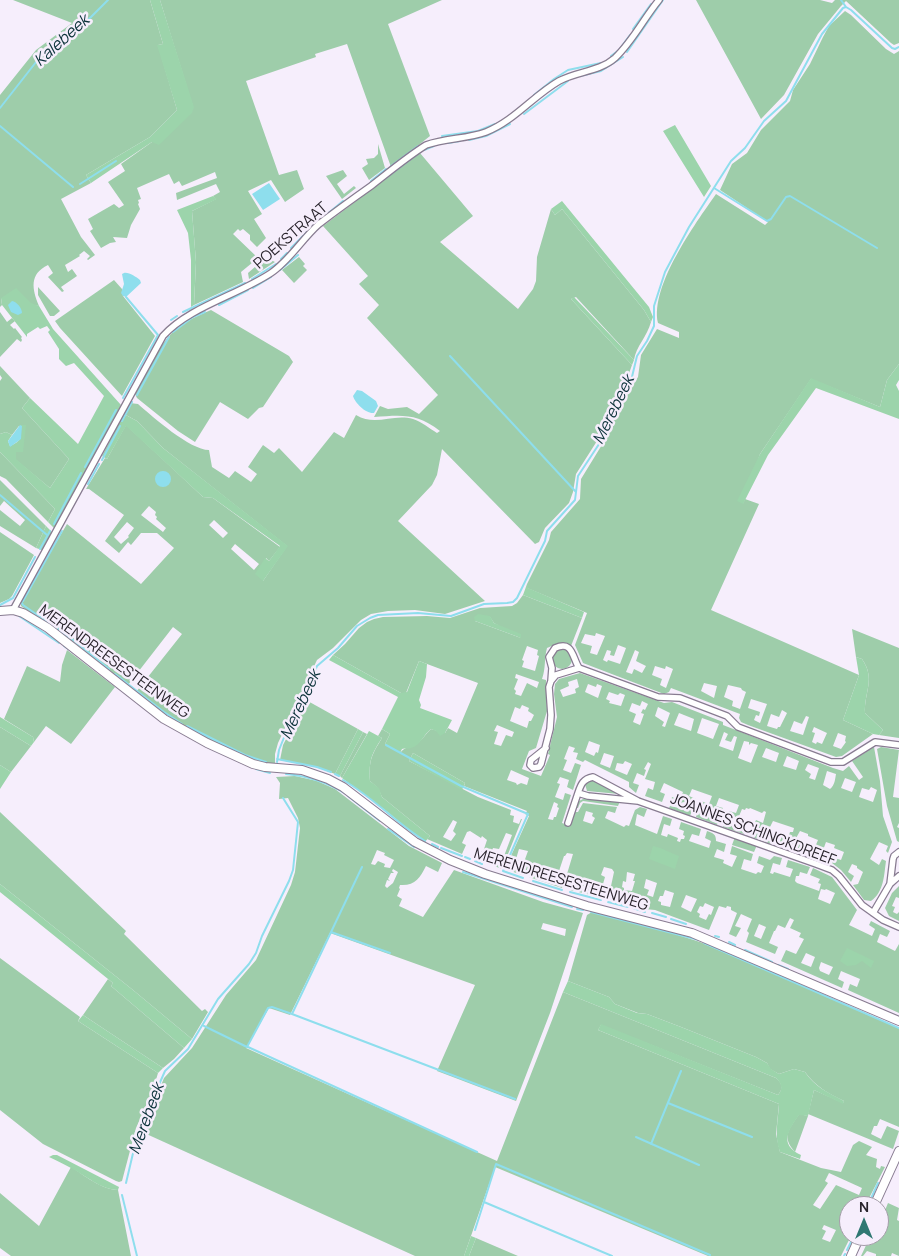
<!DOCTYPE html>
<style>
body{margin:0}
#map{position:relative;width:899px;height:1256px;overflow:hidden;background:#f6eefc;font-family:Manrope,sans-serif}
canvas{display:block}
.north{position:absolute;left:839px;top:1196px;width:50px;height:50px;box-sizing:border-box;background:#f6eefc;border:1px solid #a49da9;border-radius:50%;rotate:0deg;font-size:14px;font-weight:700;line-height:20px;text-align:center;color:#29242c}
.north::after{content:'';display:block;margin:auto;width:18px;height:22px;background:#2f7872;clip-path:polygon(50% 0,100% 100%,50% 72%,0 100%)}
</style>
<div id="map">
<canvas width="899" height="1256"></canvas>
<div class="north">N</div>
</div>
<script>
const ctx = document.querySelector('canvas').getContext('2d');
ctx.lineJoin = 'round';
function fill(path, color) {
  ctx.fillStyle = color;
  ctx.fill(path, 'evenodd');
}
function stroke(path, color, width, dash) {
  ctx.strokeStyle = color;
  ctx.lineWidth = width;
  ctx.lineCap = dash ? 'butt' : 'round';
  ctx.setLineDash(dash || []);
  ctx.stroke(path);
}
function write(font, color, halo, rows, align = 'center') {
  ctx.font = font + ' Manrope,sans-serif';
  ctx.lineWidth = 5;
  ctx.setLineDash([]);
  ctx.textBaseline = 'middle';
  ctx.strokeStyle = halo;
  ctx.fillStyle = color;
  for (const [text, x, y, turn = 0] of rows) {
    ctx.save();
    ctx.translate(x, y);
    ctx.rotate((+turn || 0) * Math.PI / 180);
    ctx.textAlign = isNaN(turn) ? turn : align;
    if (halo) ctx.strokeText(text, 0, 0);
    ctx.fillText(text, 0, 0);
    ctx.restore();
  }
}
const green = new Path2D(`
 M13,0H150L163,44L158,45L177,110L150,137L86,175L91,183L61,199L81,237L95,255L88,260L87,259L90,256L84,251L79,255L80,256L65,265L68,272L72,269L77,276L61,287L64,291L62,292L48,277L53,273L48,265C29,274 32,289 39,306L1,298L2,305L0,307V95L36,50L72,23Z
 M160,0H442L388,24L430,136L391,167L347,44L315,54L316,57L246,81L279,175L297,170L304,189L285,202L271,180L248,191L262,214L254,219L266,238L257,247L250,240V235L243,229L240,231L238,229L233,234L258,258L241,272L243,282L194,305L196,262L192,211L216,199L213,196L220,192L216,184L177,200L176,193L217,178L215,172L182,186L179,181L174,184L169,174L137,188L141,199L138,200L139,203L138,204L140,209L131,225L127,238L113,237L116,242L110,243L101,248L90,231L93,229L88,219L114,204L119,208L124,205L108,182L125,171L121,164L152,142L193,107Z
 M696,0H820L832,3L835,0H899V43L894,45L891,43L846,1L841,6L818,34L784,95L761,119Z
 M845,11L851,15L886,49L894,54L899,51V364L887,380L880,407L811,379L760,454L743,504L745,499L759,504L711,610L859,675L843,720L873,734L842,756L836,757L748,725L741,722L739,718L740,714L671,688L669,692L664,694L583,663L575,645L587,613L527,588V584L549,540L551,532L580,499L581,479L608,435L617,410L638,377L641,355L657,329L679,338V332L658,323C650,286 695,224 716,194L765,225L768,222L720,190L732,164L747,153L761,130L790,101L793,90L810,64L823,37L829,26ZM596,633L605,636L597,655L590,653L592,646L581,643L585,634L595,636ZM618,645L626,648L620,664L608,660L607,662L603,660L607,650L611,651L610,655L614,656ZM635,650L639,652L636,661L646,666L642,673L634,669L632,674L626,672ZM655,666L665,669L666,666L673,669L666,688L660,685L662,679L652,675ZM704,683L717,686L714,698L701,691ZM728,685L741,688L742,690L746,692L740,709L732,706L733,701L724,697ZM751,699L767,704L760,723L754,720L756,715L759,716L760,712L748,708ZM782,710L787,713L780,727H778L777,729L767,726L771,714L779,717ZM806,716L809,717L803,735L790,731L794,721L802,724ZM814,727L827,733L822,744L817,742L816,744L812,742L815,733L812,732ZM838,733L846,736L845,741L846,742L841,749L833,746Z
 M378,144L385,168L369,180L362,168L368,164L366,159L374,158L378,154Z
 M420,153L473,216L440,242L518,309L533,289L536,281L537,257L551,209L555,215L562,209L644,310L651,322C647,337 636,346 634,360L576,297L571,299L632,365L627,379L607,415L597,441L576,474L573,492L569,503L545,528L539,542L535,544L442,449L437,475L432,485L398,521L485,601L445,614L415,610L388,611L371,614L361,620L333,648L317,660L278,743L275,754V764C229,758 172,720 136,692L182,634L173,627L128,685L67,637L21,606V602L67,524L141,584L174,548L157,533H141L131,545L128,542L119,553L105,541L124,515L89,489H86L105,458L107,459L126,425L203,497L213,498L280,547L269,561L266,558L263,581L287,546L163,448L137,421L124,414L130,403L138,404C153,417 190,450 209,450L212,467L229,478L235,471L251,482L257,474L248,467L263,445L274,453L279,448L302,472L334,432L344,438L356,415C376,427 393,413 413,419C422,422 429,428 437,433L440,431C417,413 402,415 374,417L380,406L388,409L407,407L419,414L438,395L367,318L379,305L359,284L368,276L323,226ZM149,506L156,512L155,515L157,517L156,519L166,528L163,532L141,515ZM214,520L228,533L223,538L209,525ZM127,522L134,528L128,536L129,537L121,544L114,537ZM235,544L259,564L254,570L231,549Z
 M343,170L347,176L337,184L344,194L354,186L356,188L342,199L326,176Z
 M299,257L305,264L303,266L307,270L294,283L282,270Z
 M269,259L275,262L249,279L248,273L263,260Z
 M114,280L122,289L123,296L155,336L122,396L60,328L55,321Z
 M38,287L60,311L54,316H50L38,295Z
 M211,310L289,356L293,362L263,407L259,408L248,419L220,402L195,442L178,431L137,398L135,394C145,377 159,344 174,331C185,321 197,316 211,310Z
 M0,312L7,322L12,318L15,321L10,325L14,329L15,328L22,337L21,338L22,340L21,342L17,339L0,357Z
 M0,366L30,398L22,408L69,459L50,488L16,460L15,452L23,451L19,426L12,435L6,432L0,434V381L2,378L0,375Z
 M0,452L55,509L48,522L6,479L0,476Z
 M0,480L46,526L36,548L0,526V510L20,526L25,520L4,501L0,506Z
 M0,532L34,555L12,596L9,599L0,603Z
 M523,595L582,618L571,646L559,643L547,648C544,659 546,668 542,679L546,680L547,711L536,748L529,751L522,769L541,776L550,755L548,754L557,717L554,694L555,684L559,679L580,673L664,703L672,702L723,722V725L833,768L843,771L849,766L859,780L863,777L852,761L874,747L880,781L883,816L892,842L888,853L886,851L888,846L879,842L870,859L879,865L882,859L886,861C884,875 884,892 871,901L864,900L853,885L858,884L863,872L857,868V866L852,864L848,872L854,876L851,882L841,870L832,863L835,858L841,860L844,852L834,848L835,845L826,842L822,853L828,855L826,860L808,853L810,846L815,847L818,840L808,836V834L800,831L795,840L802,843L799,851L779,844L782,836L788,838L790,832H793L794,828L773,821L768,831L774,833L771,840L766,837L764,831L753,827L756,820L763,823L766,812L764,811L762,813L750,808L749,809L746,808L745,810L742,809L737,821L727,818L729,811L736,813L739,805L719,798L716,806L723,808L720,816L699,808L701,801L709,804L712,796L692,789L689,796L696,799L694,806L683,802C678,806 676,807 670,805L672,797L680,800L683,792L664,783L660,792L665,794L662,802L645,796L648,788L653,790L655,782L645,779L651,764L648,762L644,769L646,770L644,776L637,773L633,783L639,785L636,793L629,787V782L585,760L583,762L576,759L578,753L573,752L575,748L569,746L564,759L567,760L563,770L571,773L575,763L581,765L573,790L567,787L569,780L560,777L557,783L560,784L555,797L563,800L565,793L571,795L562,823L570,826L575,812H578L583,803L617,807L615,813L608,811L605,818L624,827L626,825L629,826L635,810L640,807L647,809L644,817L637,814L635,825L657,834L663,816L672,819L670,826L664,824L661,835L667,837L668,834L678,838L677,841L680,842L681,839H684L685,836L683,835L684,831L679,829L681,822L701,829L699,836L692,834L689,841L709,848L711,841L705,838L707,831C713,833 716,834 716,841L726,844L724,852L717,849L714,857L724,860L723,863L732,867L737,856L730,854L732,846L753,854L751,861L744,859L741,869L756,874L758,872L761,873L764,866L757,863L759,856L770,860L774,856L782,858L780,865L773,863L770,873L773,874L774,872L790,877L793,869L786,867L788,860L810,867L807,874L800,872L799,876H796L795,881L797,883L819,891L821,884L818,883L820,879L810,875L813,868L832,877L857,910L849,925L872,936L875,929L869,925L871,921L890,931L887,937L880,934L877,942L895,951L899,944V1013L848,990L850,984L857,987L860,979L841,971L838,979L844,982L842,988L781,961L786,950L796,954L804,939L799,937L801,933L790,928L794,920L790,918L785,928L778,925L775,931H774L769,943L778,947L775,954L746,942L749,933L747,931L752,919L741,914L735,926L741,928L736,937L729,934L737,913L731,910V907L727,906L726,908L719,906L709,930L655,910L645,909L592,892L591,895L570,890L571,885L564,883L562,888L529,877L531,868L525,871L522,875L505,869L529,816L525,814L527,811L464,786L465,783L413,753L409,761L478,797L511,810L510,815L514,816L513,822L519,824L521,819H522L502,869L476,859L479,851L483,852L487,840L482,836L481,838L470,831L467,832L462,843L466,845L462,854L427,839L430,836L382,797L378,788L370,781C369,760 371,756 382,738L378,736L382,729L390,734L385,744L400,753C405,746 413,747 419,742C424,738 426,733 431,729L445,733L448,728L457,733L478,683L419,661L406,693H401L333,655L345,644L359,628L367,622L374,619L383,617L427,616L450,618L480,608L512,606L517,603ZM490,617L494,623L521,638L475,621ZM527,646L538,650L537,655L539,656L535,671L522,667L524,661L522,660ZM516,674L539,682L537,688L527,683L521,696L515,694L516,691L514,689L518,679L515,678ZM577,679L579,687L575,689L576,693L563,697L560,690L569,686L568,682ZM588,684L596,687L597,684L602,686L598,698L585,692ZM609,692L618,695L620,693L625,695L621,706L609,703L610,701L606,699ZM642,701L648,704L645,710L643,709L641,713L644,714L640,725L633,722L636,714L629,711L632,703L640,706ZM522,705L529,708L528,711L534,715L531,721H529L527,728L510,721L515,707L520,709ZM658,707L670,713L665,727L662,726L664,722L655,716ZM679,713L694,719L691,731L674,725ZM702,718L719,724L713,739L697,733ZM497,725L514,732L512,737L506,735L501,746L494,744L498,732L494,731ZM724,732L728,734L725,740L731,742L734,736L737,737L733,751L719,746ZM589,741L600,745L598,753L596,752L594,756L585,752ZM744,741L749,742V745L751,743L758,745L751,763L738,758ZM766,748L779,753L776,762L762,757ZM604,753L614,756L610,768L600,764ZM787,756L799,761L796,770L783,766ZM625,761L632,764L627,775L615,770L617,763L623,764ZM808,764L819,768L815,780L809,778L811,774L805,770ZM511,770L529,778L527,785L521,783L517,785L516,783L507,780ZM827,771L836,774C835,779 835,785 830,789L823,785ZM845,778L856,782L852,792L841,788ZM871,787L877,790L873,802L859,797L862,788L869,790ZM554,802L558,804L557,807L559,808L556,817H554L553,820L548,819ZM586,811L593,813L592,816L595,818L592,824L583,821ZM453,820L457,822L453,831L456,834L451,841L443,837ZM506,833L512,835L504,856L501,855L499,860L490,857L493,848L499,849ZM519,849L528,851L524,862L516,859ZM567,853L573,854L567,874L559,871L564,856H565ZM604,867L612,869L614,872L611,886L603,884L605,877L601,875ZM627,872L635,874L633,881H635L632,891L624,890V888L622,887L623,881L626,882ZM646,879L657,883L653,897L647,895L649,890L644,888ZM821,889L825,890L826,889L835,893L830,904L818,899ZM665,890L674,893L670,907L661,905V902L658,901L660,896H663ZM686,895L697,899L691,912L681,907ZM705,903L714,907L711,915L709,914L706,920L699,917L700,914L697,912L700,906L703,907ZM759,924L766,927L761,939L754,936ZM806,953L815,957L811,967L801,963ZM821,962L833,967L829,975L820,971L819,968Z
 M852,629L899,648V738L879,735L883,730L865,713C864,692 876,679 862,659L856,657Z
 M552 659a10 10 0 1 1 20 0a10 10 0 1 1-20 0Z
 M67,650L115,687L71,744L46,726L34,742L33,737L4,719L27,666L60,682L62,665Z
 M306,700L358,729L335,774L316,767L280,760L283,745Z
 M0,727L31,746L11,772L0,765Z
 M363,732L367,734L342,778L340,776Z
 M881,747L899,750L893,797L899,798V823L897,827L899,828V842L897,841L887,806L877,749Z
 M295,776L317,781L335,789L409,846L442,863L438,872L426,866C420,878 415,886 400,885L399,888L400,889L397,896L402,899L399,906L423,917L454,870L543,902L583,913L550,1013L516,1101L437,1071L475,985L330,933L290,1015L269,1008L246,1048L497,1161L563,992L776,1078C783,1084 783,1089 778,1095L601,1025L598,1030L779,1104L776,1134L780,1152L821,1168L841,1172L853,1145L859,1141L872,1147L866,1155L877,1159L876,1167L880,1169L881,1166L885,1167L865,1206H849V1217L846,1216L844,1220L849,1223V1236H851L841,1256H708L495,1167L464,1256H415L142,1132L164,1078L192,1048L226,995L256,960L291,885L295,872L300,828L298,818L288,798L279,799L280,783L276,777ZM377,850L385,853L384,855L394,860L390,868L384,867L385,864L378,861L375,865L371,864ZM393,869L398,872L393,883L387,888L385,886L387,880L390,881L388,879L391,873H394L392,871ZM543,923L566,929L565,936L541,929ZM829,1173L862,1188L859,1195L836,1185L820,1209L813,1205L828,1183L825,1181ZM824,1225L836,1230L830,1242L822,1239L826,1231L822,1229Z
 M592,780L618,793L619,794L587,791L585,784Z
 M585,798H587L620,801L618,806L583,801L580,803L578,808H576L579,801Z
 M683,804L693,808L690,816L669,808L670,806L679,808Z
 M698,810L720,817L717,825L696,817Z
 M0,812L126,931L124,934L202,1011L205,1009L208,1012L192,1039L133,990L0,884Z
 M725,819L747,827L744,834L723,827Z
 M753,829L762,832L763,838L772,842L771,844L750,836Z
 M735,837L757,845L754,852L732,845Z
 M899,886V898L896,897L892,906L895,907L893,912L897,914L899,912V921L889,916L885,908L892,893Z
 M592,912L659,929L700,942L899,1028V1127L880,1119L877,1126H874L871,1134L881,1139L887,1126L899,1131L893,1149L808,1114L814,1090L843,1103L844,1101C829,1094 815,1086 805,1072L794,1069L779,1074L770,1069L767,1063L756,1057L681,1027L647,1014L638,1013L615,1004L609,997L568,981L587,915Z
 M0,958L80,1017L78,1021L158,1073L153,1090L136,1128L122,1181L119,1182L116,1181L43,1144L0,1110Z
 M108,979L113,983L111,986L184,1048L174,1059L163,1068L83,1015Z
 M799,1114L808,1116L795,1152C781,1136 789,1130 799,1114Z
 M71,1167C84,1175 102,1190 118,1190L131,1256H11L0,1248V1193L39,1226Z
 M888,1203L899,1208L897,1220L899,1221V1256L892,1253L891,1256H876V1254L867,1251L863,1256H861L869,1239L872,1240L874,1236H879V1225Z
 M476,1238L518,1256H469Z`);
const forest = new Path2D(`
 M150,0H160L194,107L192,113L159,145L152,142L91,183L86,175L150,137L177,110L157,45L163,44Z
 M675,125L711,186L704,197L663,131Z
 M213,196L217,199L192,211L196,262L194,305L191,307V260L188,233L177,210Z
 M562,201L649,307L653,317L651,322L644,310L562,209L555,215L551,209Z
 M16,288L31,303L39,306L53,329L121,405L55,529L48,522L55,509L0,452V434L6,432L12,435L8,441L10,446C20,442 25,435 20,425H26L23,452H16V459L50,488L69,459L22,408L30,398L78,444L104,396L74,363L66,366L59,359V349L48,332L50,330L47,326L40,329L38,327L27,334V337L2,305L1,298Z
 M574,297L634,360L632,365L571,299Z
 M899,364V380L896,385L899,391V419L816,388L768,455L743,504L737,501L760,454L811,378L880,407L887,380Z
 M124,414L137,421L163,448L288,546L263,581L255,574L265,558L269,561L280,546L213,498L203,497L126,426L107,459L102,456Z
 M46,526L52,532L42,550L36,548Z
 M527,584L528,588L584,612L582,618L523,595Z
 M478,614L490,616L494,623L521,634V638L475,621L474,617Z
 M333,655L401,693L407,692L419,661L427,664L426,677L419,700L421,705L420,708L452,720L445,733L440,736L436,731L431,729C424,734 420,746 411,748C408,749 405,748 402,749L400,753L385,744L390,734L382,729L398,697L329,660Z
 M856,657L862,659C876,679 864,692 865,713L883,730L879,735L873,734L843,720L859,675Z
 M0,717L33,737L34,742L31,746L0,727Z
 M358,729L363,732L340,776L335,774Z
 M369,731L382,738C371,755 369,760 370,781L379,788L382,797L430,836L425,842L411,832L389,813L342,778Z
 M413,753L465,783L462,790L409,761Z
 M0,765L11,772L0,789Z
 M653,846C663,848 670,853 679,856L675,869L649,859Z
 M0,884L133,990L192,1039L184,1048L111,986L113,983L0,892Z
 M847,948L874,961L871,968L862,961L856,965L847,966L840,961Z
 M568,981L609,997L615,1004L637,1013L647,1014L681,1027L756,1057L767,1063L771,1069L779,1074L794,1069L805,1072C815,1087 829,1093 844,1101L843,1104L814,1090L808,1116L799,1115C789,1130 778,1144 801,1155L800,1159L780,1152C774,1136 778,1121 779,1104L598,1030L601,1024L778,1095C783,1089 782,1084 776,1078L563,992Z
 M83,1015L163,1068L158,1073L78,1021Z
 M53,1155H57L119,1187L118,1190C101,1190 85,1175 71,1168C64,1164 57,1161 49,1157Z
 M471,1236L476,1238L469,1256H464Z`);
const water = new Path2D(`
 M269,183L280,199L263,210L252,194Z
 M124,273C129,272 136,277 140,280L141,283L126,297L123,296L121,293L124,284L122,274Z
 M12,301C17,302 22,308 22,313L18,315L11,312L8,305Z
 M357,390L362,391L376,401L378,406L374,413C366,414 355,403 353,396Z
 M20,425L22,426L21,439L10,447L8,441Z
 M155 479a8 8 0 1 1 16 0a8 8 0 1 1-16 0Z`);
const stream = new Path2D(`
 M841,0L846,7
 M633,29L651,4
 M627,52L663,0
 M611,56L619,50L630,35
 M580,76L601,71L623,57
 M534,95L554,79L568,70L601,63
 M0,108L40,57L90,18L108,0
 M524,114L568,81
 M0,126L73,187
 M442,136L478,131L495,124
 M469,140L486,136L510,124
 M448,143L460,141
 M424,150L434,146
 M391,166L418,146
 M383,180L419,153
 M371,181L386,169
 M80,184L116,161
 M714,188L767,221L771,219L786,197L790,196L877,248
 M325,216L343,201
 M291,248L315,224
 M281,259L287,253
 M280,270L298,255
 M252,279L276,264
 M253,288L271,277
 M219,305L248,290
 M183,312L245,283
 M171,320L177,316
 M173,332L193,317L205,312
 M450,356L576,492
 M137,395L169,337
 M123,398L158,335L126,297
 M122,421L132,402
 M102,460L120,426
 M85,467L116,410
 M88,484L99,464
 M0,495L47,535
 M54,524L81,473
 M40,549L50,531
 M23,601L62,531
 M22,603L23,605L72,639L109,669
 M0,605L13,598L35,557
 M19,616L59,643
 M64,646L74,653
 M115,674L164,712L182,724
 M187,726L245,755L266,762
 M386,745L461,786L528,814L503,871L523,878
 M277,759L317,767L331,772
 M277,762L279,750L285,735L303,700L317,666L338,648L357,626L370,618L378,615L418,613L451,616L484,604L507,603L513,602L517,598L545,541L547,531L575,500L578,476L605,435L611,413L631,381L637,356L647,341L654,326V306L665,272L689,227L731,161L745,148L764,121L786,101L822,34L843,8L846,7L851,10L892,48L895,49L899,47
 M256,769L270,773
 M286,774C308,776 327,782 346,794
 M335,774L339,776
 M343,780C373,797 396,823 425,841
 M348,796L380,821
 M388,829L414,847
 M432,844L438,847
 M441,848L462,856
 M465,857L470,859
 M475,861L482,864
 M463,872L572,907
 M533,881L562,890
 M570,892L601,900
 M608,902L628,907
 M633,908L645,912
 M577,909L583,910
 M591,912L699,940
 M652,913L666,917
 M671,919L686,924
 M331,932L390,953
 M715,936L719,937
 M729,942L735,945
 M704,943L899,1028
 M745,950L772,962
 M778,965L788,969
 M292,1014L515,1099
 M204,1026L247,1047L268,1008L272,1007L292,1014L362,867
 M248,1047L477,1152
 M668,1103L752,1137
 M636,1137L699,1165
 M651,1144L681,1071
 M126,1183L138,1132L165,1071L188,1049L218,999L249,964L256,953L262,936L289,881L293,870L298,822L283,798
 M122,1195L137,1256
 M484,1202L612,1256
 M869,1203L878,1183
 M475,1230L496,1164L710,1255
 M847,1250L854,1236
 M844,1256L845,1254`);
const street = new Path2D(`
 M13,610L163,336C189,307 238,295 271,273C290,260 302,239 319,224C336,211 354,198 371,186C389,172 407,157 426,145C446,138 467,139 486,132C514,121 533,96 559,81C577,71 599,72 615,58C633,41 644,18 659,0
 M551,681L552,668L549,657L555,648C573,640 572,657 579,668
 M546,748L531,760L530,765L533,768L539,767L541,764L550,729L551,715L549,687L551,681L556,675L579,668L658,697L680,698L727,716L738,727L831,762H843L875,742L899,745
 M638,801L588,796L578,793C581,784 583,779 593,777L638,801L816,864L832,870L839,876L862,905L883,920L899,927
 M568,823L578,793
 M890,884L893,859L894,856L899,852
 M873,913L890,884L899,876`);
const secondary = new Path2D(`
 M0,611L13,610L23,613L48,628L164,719L207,743L253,764L265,767L302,770L328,779L343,787L415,842L450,860L485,874L587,906L692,933L899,1021
 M874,1206L899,1151
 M851,1256L860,1236`);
const streetNames = [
 ["POEKSTRAAT",291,236,-41],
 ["MERENDREESESTEENWEG",114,662,36],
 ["JOANNES SCHINCKDREEF",753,830,21],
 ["MERENDREESESTEENWEG",561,880,17]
];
const waterNames = [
 ["Kalebeek",62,41,-42],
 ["Merebeek",614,410,-64],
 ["Merebeek",301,705,-65],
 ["Merebeek",147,1119,-70]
];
fill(green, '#9ecdaa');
fill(forest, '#9cd4ab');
fill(water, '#8edeed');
stroke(stream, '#8edeed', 2);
stroke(street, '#887c91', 8);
stroke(secondary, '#887c91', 10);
stroke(street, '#fff', 5.5);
stroke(secondary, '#fff', 8);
write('15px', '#29242c', '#f6eefc', streetNames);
write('italic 16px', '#0b3239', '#f6eefc', waterNames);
</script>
